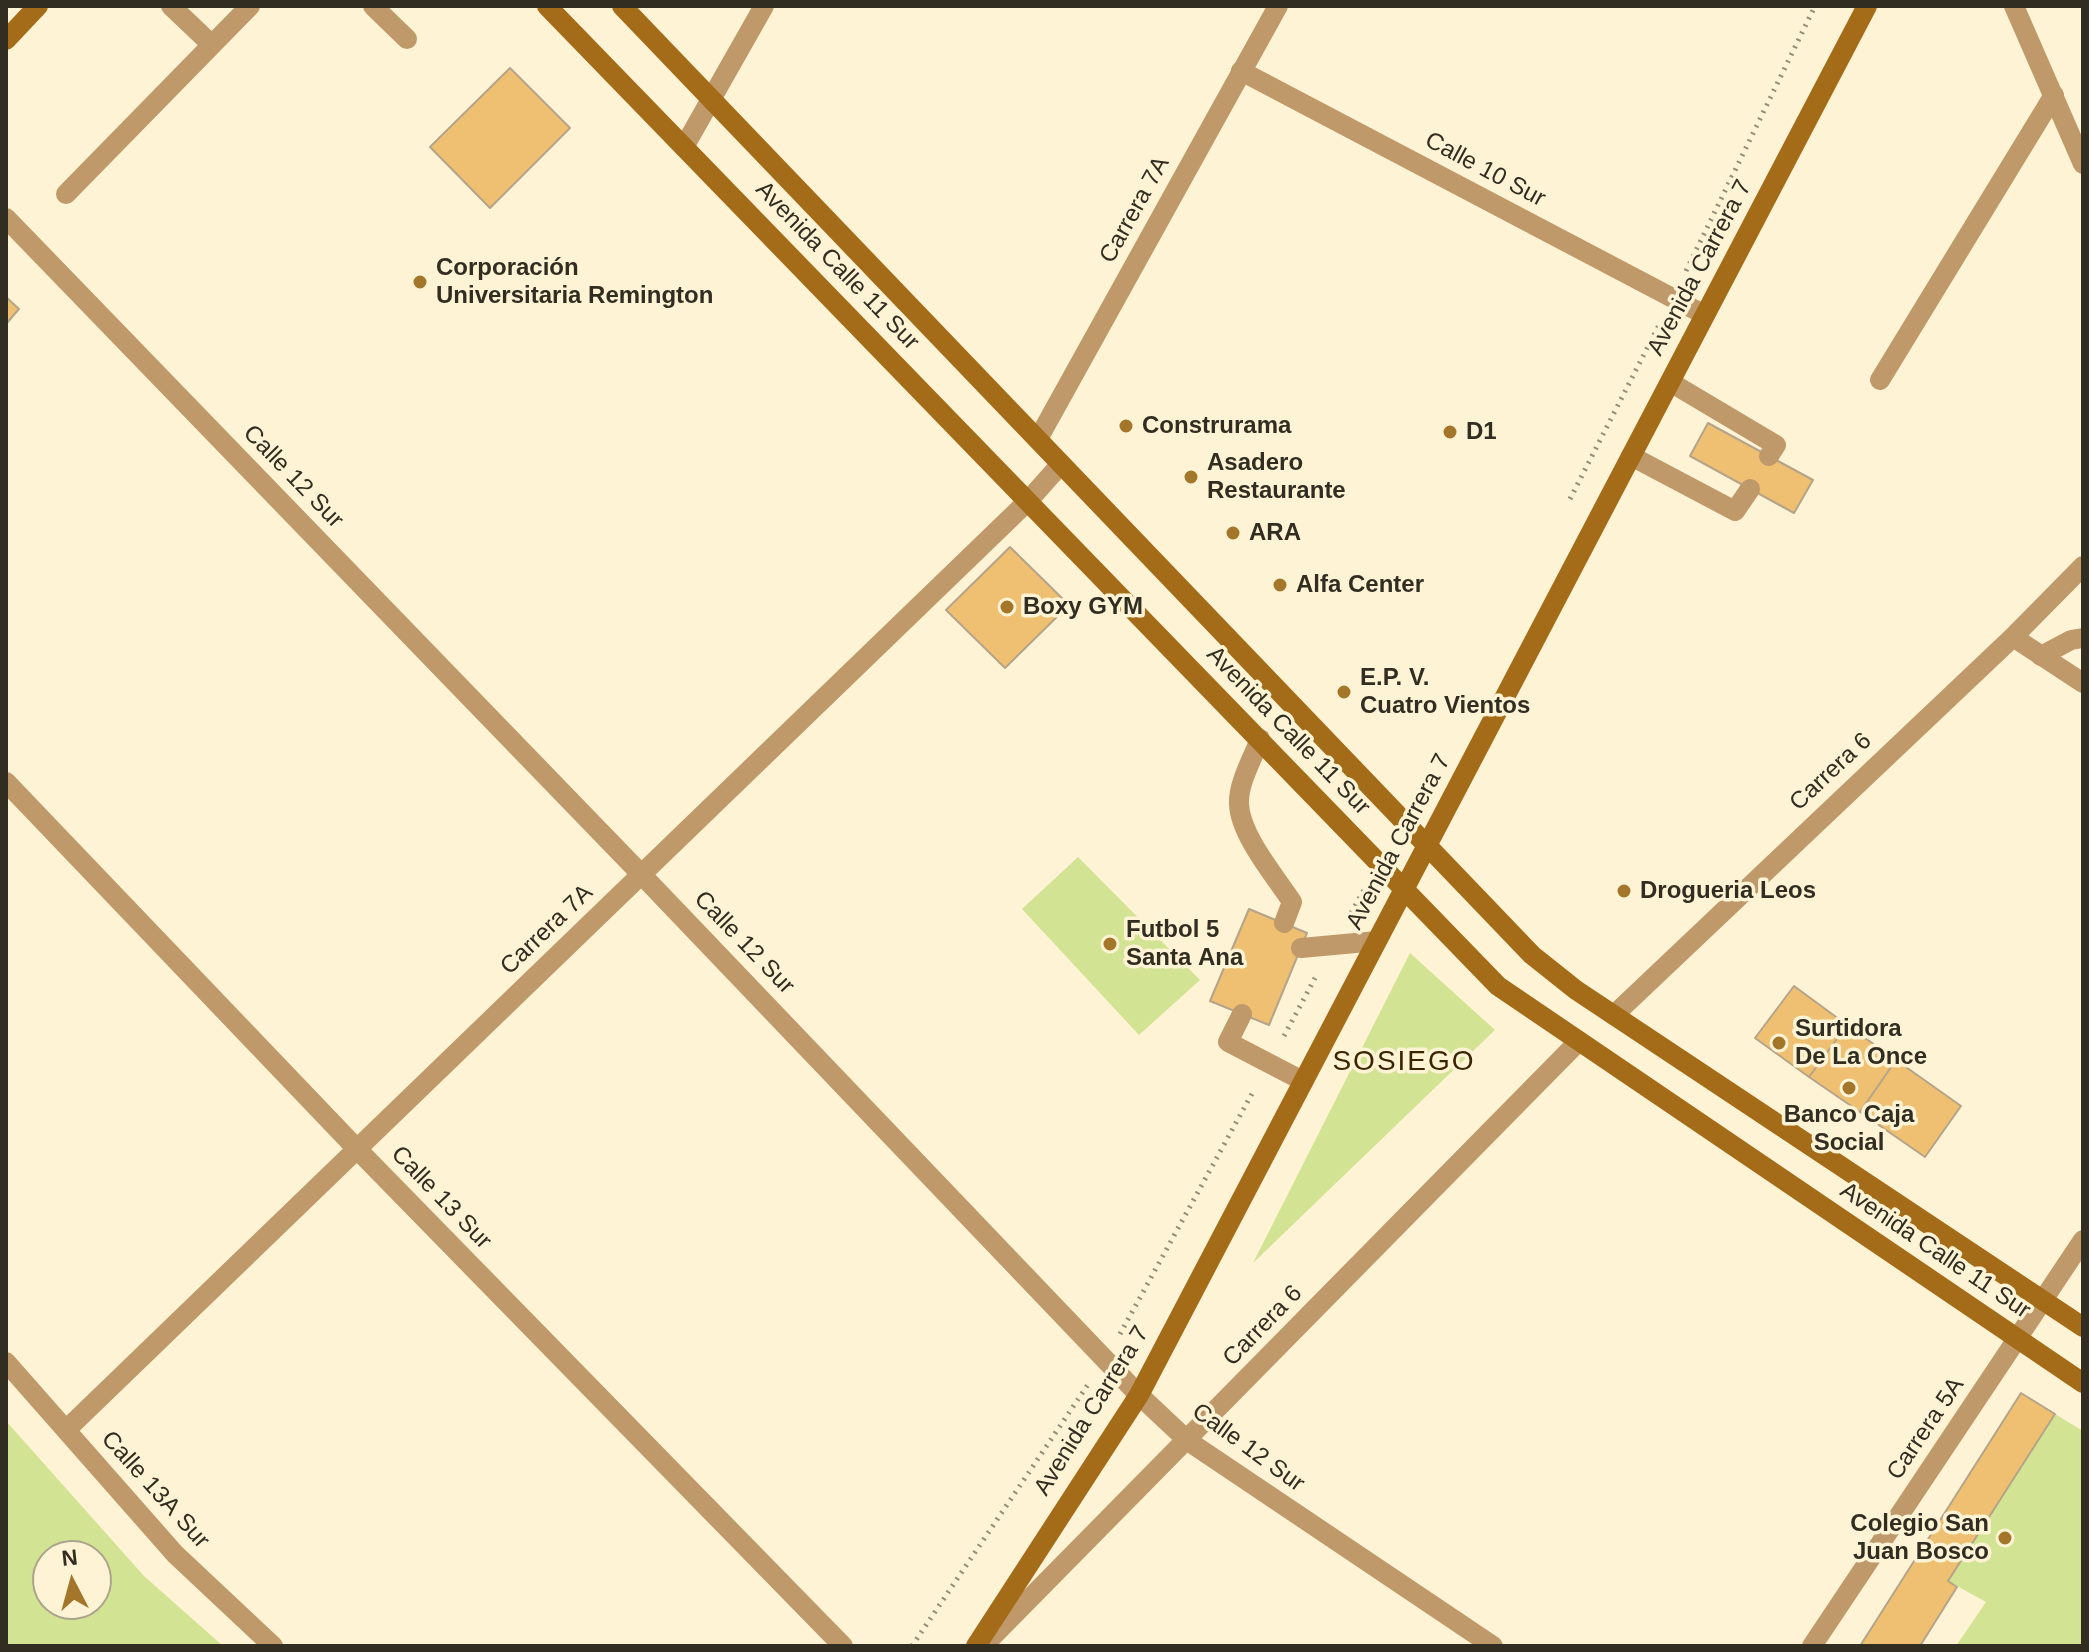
<!DOCTYPE html>
<meta charset="utf-8">
<style>
body{margin:0}
#map{position:relative;width:2089px;height:1652px;overflow:hidden;background:#fef3d4;font-family:Helvetica,sans-serif}
canvas{display:block}
.frame{position:absolute;inset:0;border:8px solid #312d21;pointer-events:none}
.north{position:absolute;left:32px;top:1540px;width:80px;height:80px;box-sizing:border-box;background:#fef3d4;border:2px solid #aca48c;border-radius:50%;rotate:354deg;font-size:22px;font-weight:700;line-height:32px;text-align:center;color:#312d21}
.north::after{content:'';display:block;margin:auto;width:28px;height:36px;background:#a47629;clip-path:polygon(50% 0,100% 100%,50% 72%,0 100%)}
</style>
<div id="map">
<canvas width="2089" height="1652"></canvas>
<div class="frame"></div>
<div class="north">N</div>
</div>
<script>
const ctx = document.querySelector('canvas').getContext('2d');
ctx.lineJoin = 'round';
function fill(path, color) {
  ctx.fillStyle = color;
  ctx.fill(path, 'evenodd');
}
function stroke(path, color, width, dash) {
  ctx.strokeStyle = color;
  ctx.lineWidth = width;
  ctx.lineCap = dash ? 'butt' : 'round';
  ctx.setLineDash(dash || []);
  ctx.stroke(path);
}
function write(font, color, halo, rows, align = 'center') {
  ctx.font = font + ' Helvetica,sans-serif';
  ctx.lineWidth = 7;
  ctx.setLineDash([]);
  ctx.textBaseline = 'middle';
  ctx.strokeStyle = halo;
  ctx.fillStyle = color;
  for (const [text, x, y, turn = 0] of rows) {
    ctx.save();
    ctx.translate(x, y);
    ctx.rotate((+turn || 0) * Math.PI / 180);
    ctx.textAlign = isNaN(turn) ? turn : align;
    if (halo) ctx.strokeText(text, 0, 0);
    ctx.fillText(text, 0, 0);
    ctx.restore();
  }
}
const green = new Path2D(`
 M1078,857L1200,980L1139,1035L1022,909Z
 M1410,953L1495,1030L1253,1263Z
 M2055,1414L2083,1431V1646H1956L1986,1602L1948,1581Z
 M6,1421L144,1576L223,1646H6ZM96,1556V1604H48V1556Z`);
const building = new Path2D(`
 M510,68L570,128L490,208L430,147Z
 M6,297L19,309L6,324Z
 M1708,423L1813,480L1794,513L1690,456Z
 M1010,547L1069,605L1005,668L946,610Z
 M1249,909L1307,933L1269,1025L1210,1001Z
 M1794,986L1847,1025L1809,1077L1755,1038Z
 M1847,1025L1896,1060L1860,1112L1809,1077Z
 M1896,1060L1961,1106L1925,1157L1860,1112Z
 M2021,1393L2055,1414L1948,1581L1957,1587L1920,1646H1860Z`);
const path = new Path2D(`
 M1686,271L1815,6
 M1570,499L1660,323
 M1351,913L1364,890
 M1284,1036L1315,978
 M1120,1334L1254,1090
 M912,1646L1089,1383`);
const service = new Path2D(`
 M171,6L212,45
 M373,6L407,39
 M66,194L250,6
 M1880,380L2054,95
 M1670,382L1776,445L1769,456
 M1631,456L1735,511L1750,489
 M2041,656L2071,640L2083,638
 M1260,739C1253,758 1238,783 1239,804C1240,835 1275,876 1292,902L1284,923
 M1301,948L1377,941
 M1242,1014L1228,1042L1303,1081`);
const minor = new Path2D(`
 M2014,6L2083,164
 M1241,71L1705,315
 M684,147L764,6
 M6,218L641,874L1139,1395L1188,1441L1493,1646
 M1038,439L1278,6
 M2013,637L2083,683
 M6,782L357,1149L843,1646
 M1614,1015L2013,637L2083,566
 M6,1362L175,1554L273,1646
 M66,1430L1028,501L1061,464
 M983,1646L1579,1041
 M1812,1646L2083,1240`);
const secondary = new Path2D(`
 M547,6L1498,986L2083,1383
 M622,6L1532,955L1576,990L2083,1327
 M6,40L38,6
 M976,1646L1139,1395L1867,6`);
const markers = [
 [420,282,8,"#a47629"],
 [1126,426,8,"#a47629"],
 [1450,432,8,"#a47629"],
 [1191,477,8,"#a47629"],
 [1233,533,8,"#a47629"],
 [1280,585,8,"#a47629"],
 [1007,607,8,"#a47629"],
 [1344,692,8,"#a47629"],
 [1624,891,8,"#a47629"],
 [1110,944,8,"#a47629"],
 [1779,1043,8,"#a47629"],
 [1849,1088,8,"#a47629"],
 [2005,1538,8,"#a47629"]
];
const streetNames = [
 ["Calle 10 Sur",1485,170,28],
 ["Carrera 7A",1135,210,-61],
 ["Avenida Calle 11 Sur",837,266,46],
 ["Avenida Carrera 7",1700,268,-62],
 ["Calle 12 Sur",293,477,46],
 ["Avenida Calle 11 Sur",1288,731,46],
 ["Carrera 6",1831,772,-43],
 ["Avenida Carrera 7",1399,842,-62],
 ["Carrera 7A",547,930,-44],
 ["Calle 12 Sur",744,943,46],
 ["Calle 13 Sur",441,1198,46],
 ["Avenida Calle 11 Sur",1935,1251,34],
 ["Carrera 6",1263,1326,-46],
 ["Avenida Carrera 7",1092,1411,-58],
 ["Carrera 5A",1926,1429,-56],
 ["Calle 12 Sur",1248,1448,36],
 ["Calle 13A Sur",155,1490,48]
];
const poiNames = [
 ["Corporación",436,268],
 ["Universitaria Remington",436,296],
 ["Construrama",1142,426],
 ["D1",1466,432],
 ["Asadero",1207,463],
 ["Restaurante",1207,491],
 ["ARA",1249,533],
 ["Alfa Center",1296,585],
 ["Boxy GYM",1023,607],
 ["E.P. V.",1360,678],
 ["Cuatro Vientos",1360,706],
 ["Drogueria Leos",1640,891],
 ["Futbol 5",1126,930],
 ["Santa Ana",1126,958],
 ["Surtidora",1795,1029],
 ["De La Once",1795,1057],
 ["Banco Caja",1849,1115,"center"],
 ["Social",1849,1143,"center"],
 ["Colegio San",1989,1524,"right"],
 ["Juan Bosco",1989,1552,"right"]
];
const quarterNames = [
 ["SOSIEGO",1404,1062]
];
fill(green, '#d2e494');
fill(building, '#efc071');
stroke(building, '#b5a489', 2);
stroke(path, '#968e79', 5, [2, 6]);
stroke(service, '#c0996b', 20);
stroke(minor, '#c0996b', 20);
stroke(secondary, '#a46b18', 20);
for (const [x, y, r, color] of markers) {
  const dot = new Path2D();
  dot.arc(x, y, r, 0, 2 * Math.PI);
  ctx.fillStyle = color;
  ctx.fill(dot);
  stroke(dot, '#fef3d4', 3);
}
write('24px', '#312d21', '#fef3d4', streetNames);
write('bold 24px', '#312d21', '#fef3d4', poiNames, 'left');
ctx.letterSpacing = '2px';
write('28px', '#3a2500', '#fef3d4', quarterNames);
ctx.letterSpacing = '0px';
</script>
